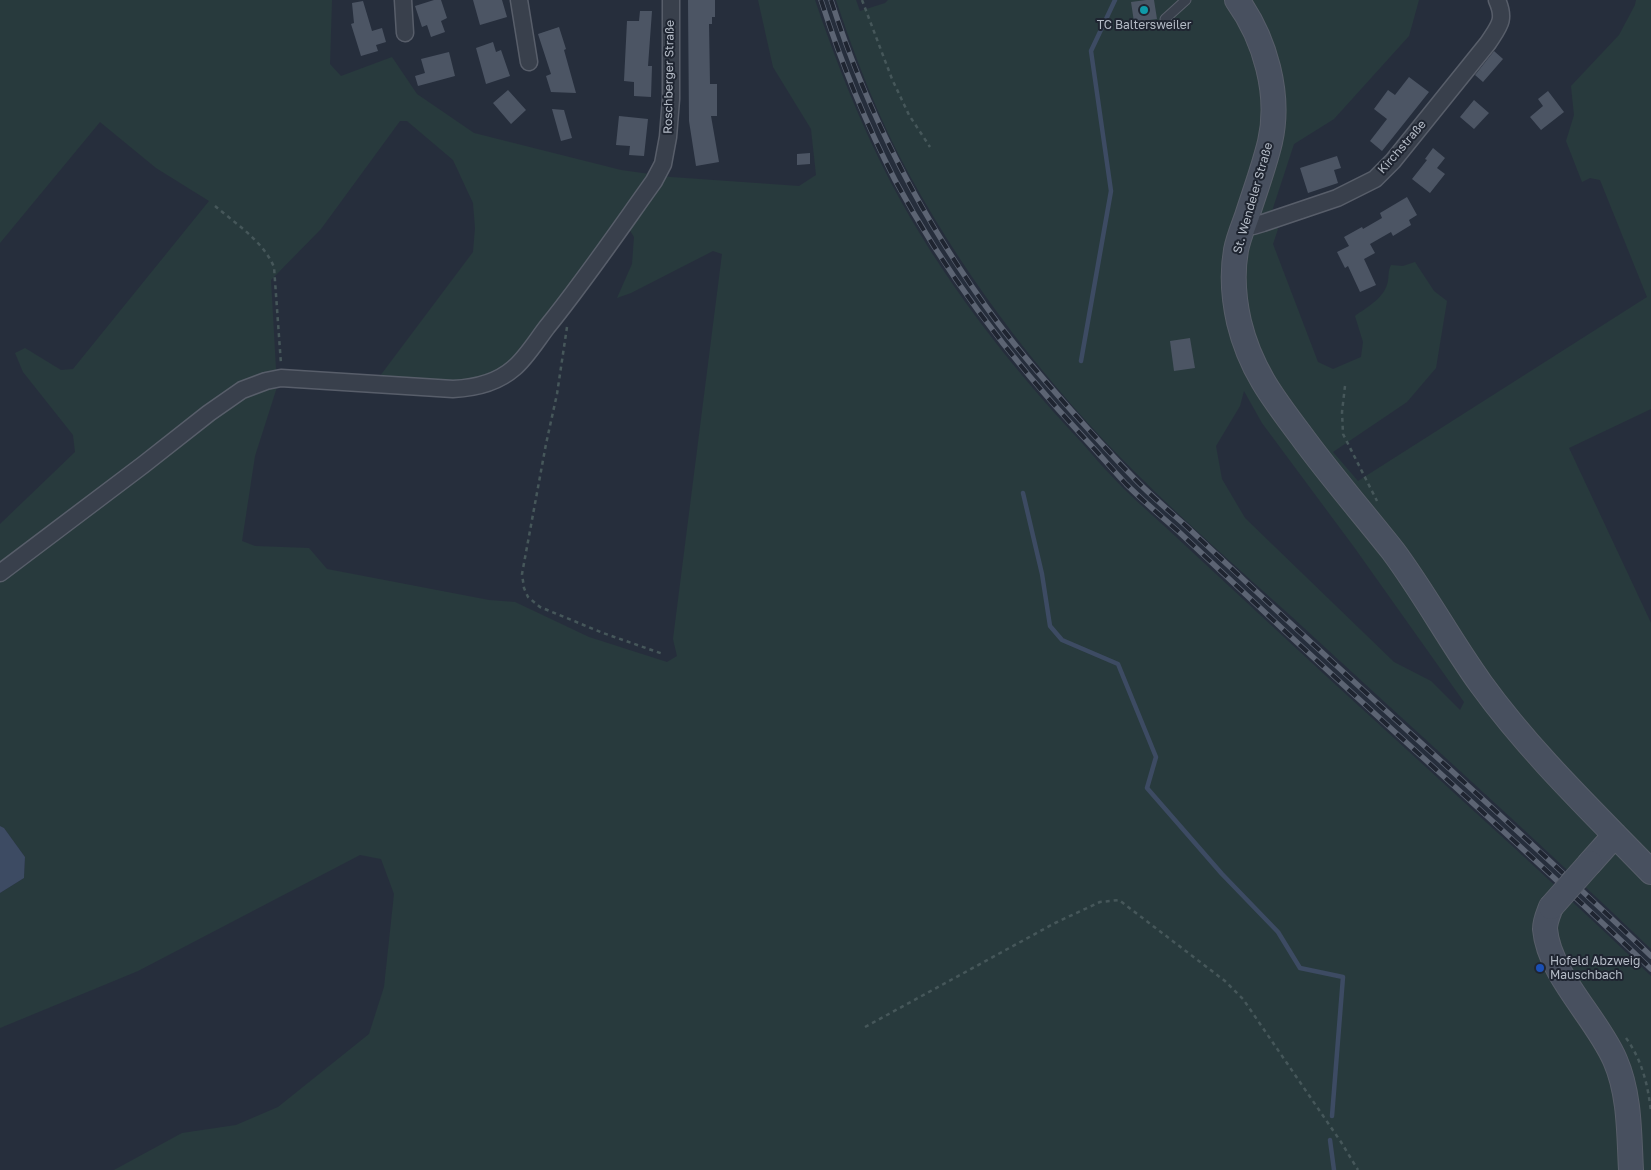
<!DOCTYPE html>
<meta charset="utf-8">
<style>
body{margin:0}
canvas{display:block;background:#262e3c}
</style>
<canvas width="1651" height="1170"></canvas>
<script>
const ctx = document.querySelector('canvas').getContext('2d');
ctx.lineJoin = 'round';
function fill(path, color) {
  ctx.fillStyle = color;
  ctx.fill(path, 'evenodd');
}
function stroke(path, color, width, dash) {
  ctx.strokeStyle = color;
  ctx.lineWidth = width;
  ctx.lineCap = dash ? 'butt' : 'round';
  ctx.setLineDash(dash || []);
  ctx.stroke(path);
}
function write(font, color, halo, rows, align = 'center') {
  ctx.font = font + ' "Golos Text",sans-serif';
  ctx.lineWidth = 4;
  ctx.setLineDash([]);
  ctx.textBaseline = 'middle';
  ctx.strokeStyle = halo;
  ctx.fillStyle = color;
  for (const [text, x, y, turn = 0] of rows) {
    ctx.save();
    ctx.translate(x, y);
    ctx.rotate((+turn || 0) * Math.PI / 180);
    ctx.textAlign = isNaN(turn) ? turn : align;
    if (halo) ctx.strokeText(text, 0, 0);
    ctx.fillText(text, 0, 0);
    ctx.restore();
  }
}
const green = new Path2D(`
 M0,0H332L330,64L341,76L392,57L417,94L474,133L621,170L671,177L799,186L816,175L811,129L773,67L758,0H815C836,62 860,123 890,181C941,278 1009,365 1083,444C1096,459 1109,474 1123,488C1139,504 1158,520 1175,536C1212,570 1249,605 1286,639C1407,751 1531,861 1651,976V1170H114L182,1133L236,1125L278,1107L369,1034L384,987L394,894L381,859L360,855L138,971L0,1028V893L24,878L25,857L4,828L0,826V524L75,452L73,435L23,372L15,353L25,348L61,370L73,369L209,201L156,168L100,122L0,243ZM400,121H407L453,160L473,203L475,228L473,252L380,376L454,382L490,375L512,362L622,218L634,237L632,264L617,298L631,293L713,251L722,254L673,639L677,656L667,662L589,637L515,602L489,600L327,569L309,548L255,546L242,541L255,456L277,387L271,280L321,229Z
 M836,0H856L860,11L885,3L888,0H1419L1409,36L1334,119L1294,144L1272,211L1278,229L1273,244L1318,362L1333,369L1361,357L1363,342L1355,316C1367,307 1385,298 1388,281C1389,275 1388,271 1391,265L1403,266L1415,262L1434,291L1447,301L1436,368L1407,402L1333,452L1358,481L1647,297L1600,180L1590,178L1582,182L1566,141L1574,115L1571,86L1619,35L1635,5L1636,0H1651V409L1569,448L1651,623V949C1533,836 1411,727 1291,616C1239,569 1186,523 1137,474C1048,386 970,285 910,176C879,120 856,60 836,0ZM1244,391L1262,423L1354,547L1464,702L1460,710L1431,681L1394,662L1245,518L1222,479L1216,446L1240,406Z`);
const water = new Path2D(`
 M0,826L4,828L25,857L24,878L0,893Z`);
const stream = new Path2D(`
 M1081,361L1111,191L1091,51L1115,0
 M1023,493L1042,574L1050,626L1062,640L1118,664L1156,757L1147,788L1222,874L1278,932L1300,968L1343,977L1332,1116
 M1330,1140L1334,1170`);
const building = new Path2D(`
 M434,0H441L447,18L441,21L445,32L431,37L427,25L422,27L415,6Z
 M473,0H502L507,17L480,25Z
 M688,0H715V17H712V24H709L710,84H717V116H711L719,162L696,166L689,121Z
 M1146,0H1154L1157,19L1134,22L1131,2Z
 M363,1L372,31L382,28L386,42L376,45L378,51L361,56L351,24L354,23L352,3Z
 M640,11H652L648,66H652L651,97L634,96V82L624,81L627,21H639Z
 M559,27L566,49L564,50L576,93L551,92L546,76L551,74L538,34Z
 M493,42L496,52L501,50L510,76L486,84L476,48Z
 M1494,51L1503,59L1483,82L1475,75Z
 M449,52L455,76L418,86L415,76L425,73L421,59Z
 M1409,77L1429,92L1382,151L1370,141L1387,119L1374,109L1388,90L1395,95Z
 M508,90L526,110L511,124L493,103Z
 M1548,91L1564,112L1541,130L1530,117L1543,106L1538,99Z
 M1474,100L1489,113L1474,129L1460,117Z
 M552,109L564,110L572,138L561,141Z
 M619,116L648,119L644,156L629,155L630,146L616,145Z
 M1433,148L1445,158L1437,168L1445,174L1430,193L1412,179L1427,160L1425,159Z
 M810,153V164L797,165V154Z
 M1337,156L1341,168L1334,170L1338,183L1308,193L1300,168Z
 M1407,197L1417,215L1409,220L1411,225L1393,236L1391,232L1370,244L1375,253L1364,259L1376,285L1360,292L1348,266L1345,268L1337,252L1349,246L1344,237L1362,227L1363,229L1382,218L1380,213Z
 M1190,338L1195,368L1174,371L1170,341Z`);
const path = new Path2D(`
 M862,0L892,79L909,115L930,147
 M215,206C236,224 263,241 274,267L281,364
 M567,327L557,394L546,444L522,574L524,588L528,597L540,607L603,633L663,654
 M1345,386L1342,412L1343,434L1377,501
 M865,1027L1055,923L1100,902L1119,900L1225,981L1243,999L1341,1142L1358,1170
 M1626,1038C1642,1060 1648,1085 1651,1112`);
const service = new Path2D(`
 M1165,19L1186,0`);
const minor = new Path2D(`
 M403,0L405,33
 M519,0L529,62
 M1244,225L1253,226L1263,223L1337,198L1375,179L1393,161L1488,43C1499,26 1506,20 1497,0
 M0,573L143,465L209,413L242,390L266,381L281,378L453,389C475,388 497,383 514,368C526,358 537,340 547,327C585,280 619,230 654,181L663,164L668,137L671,99V0`);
const secondary = new Path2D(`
 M1237,0C1265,39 1281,94 1270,142C1264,167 1255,191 1247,216C1243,227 1238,239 1236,250C1232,273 1234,300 1239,322C1250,368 1272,397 1300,434C1329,474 1362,512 1393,551C1425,594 1450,641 1481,684C1531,753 1592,811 1651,872
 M1590,863L1615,835
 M1551,907C1548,915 1545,921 1545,929C1549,975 1597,1018 1615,1060C1630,1094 1629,1134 1631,1170`);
const rail = new Path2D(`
 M821,0C841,62 865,122 895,180C946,275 1013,362 1087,441C1100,455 1113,470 1126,484C1143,501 1161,516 1179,532C1215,566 1252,600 1288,634C1409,746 1532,855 1651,969
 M831,0C868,116 925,225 998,323C1026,360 1058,396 1089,430C1104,446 1118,462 1133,477C1149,494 1167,509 1185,525C1219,557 1254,589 1288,621C1409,733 1532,842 1651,956`);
const secondaryBridge = new Path2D(`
 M1551,907L1590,863`);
const markers = [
 [1144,10,5,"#0f9aa8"],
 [1540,968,5,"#1a4fb4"]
];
const poiNames = [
 ["TC Baltersweiler",1144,25],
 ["Hofeld Abzweig",1550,961,"left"],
 ["Mauschbach",1550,975,"left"]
];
const streetNames = [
 ["Roschberger Straße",669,77,-89],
 ["Kirchstraße",1402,147,-49],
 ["St. Wendeler Straße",1253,198,-74]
];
fill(green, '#283a3d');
fill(water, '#3d4b63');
stroke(stream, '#3d4b63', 4.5);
fill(building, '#4c5564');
stroke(service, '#585e6a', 11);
stroke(minor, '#585e6a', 19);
stroke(secondary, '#585e6a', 26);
stroke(path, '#46575a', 2.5, [4, 4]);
stroke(service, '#39404c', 9);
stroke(minor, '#39404c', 16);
stroke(secondary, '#48505f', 24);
stroke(rail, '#5c6473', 5.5);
stroke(rail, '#1f2531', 4, [11]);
stroke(secondaryBridge, '#585e6a', 26, []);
stroke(secondaryBridge, '#48505f', 24);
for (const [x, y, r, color] of markers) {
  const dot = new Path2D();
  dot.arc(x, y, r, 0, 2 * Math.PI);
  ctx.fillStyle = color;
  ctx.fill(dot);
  stroke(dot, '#1f2531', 2);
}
write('12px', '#b5bcc7', '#1f2531', poiNames);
write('12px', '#b5bcc7', '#1f2531', streetNames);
</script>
